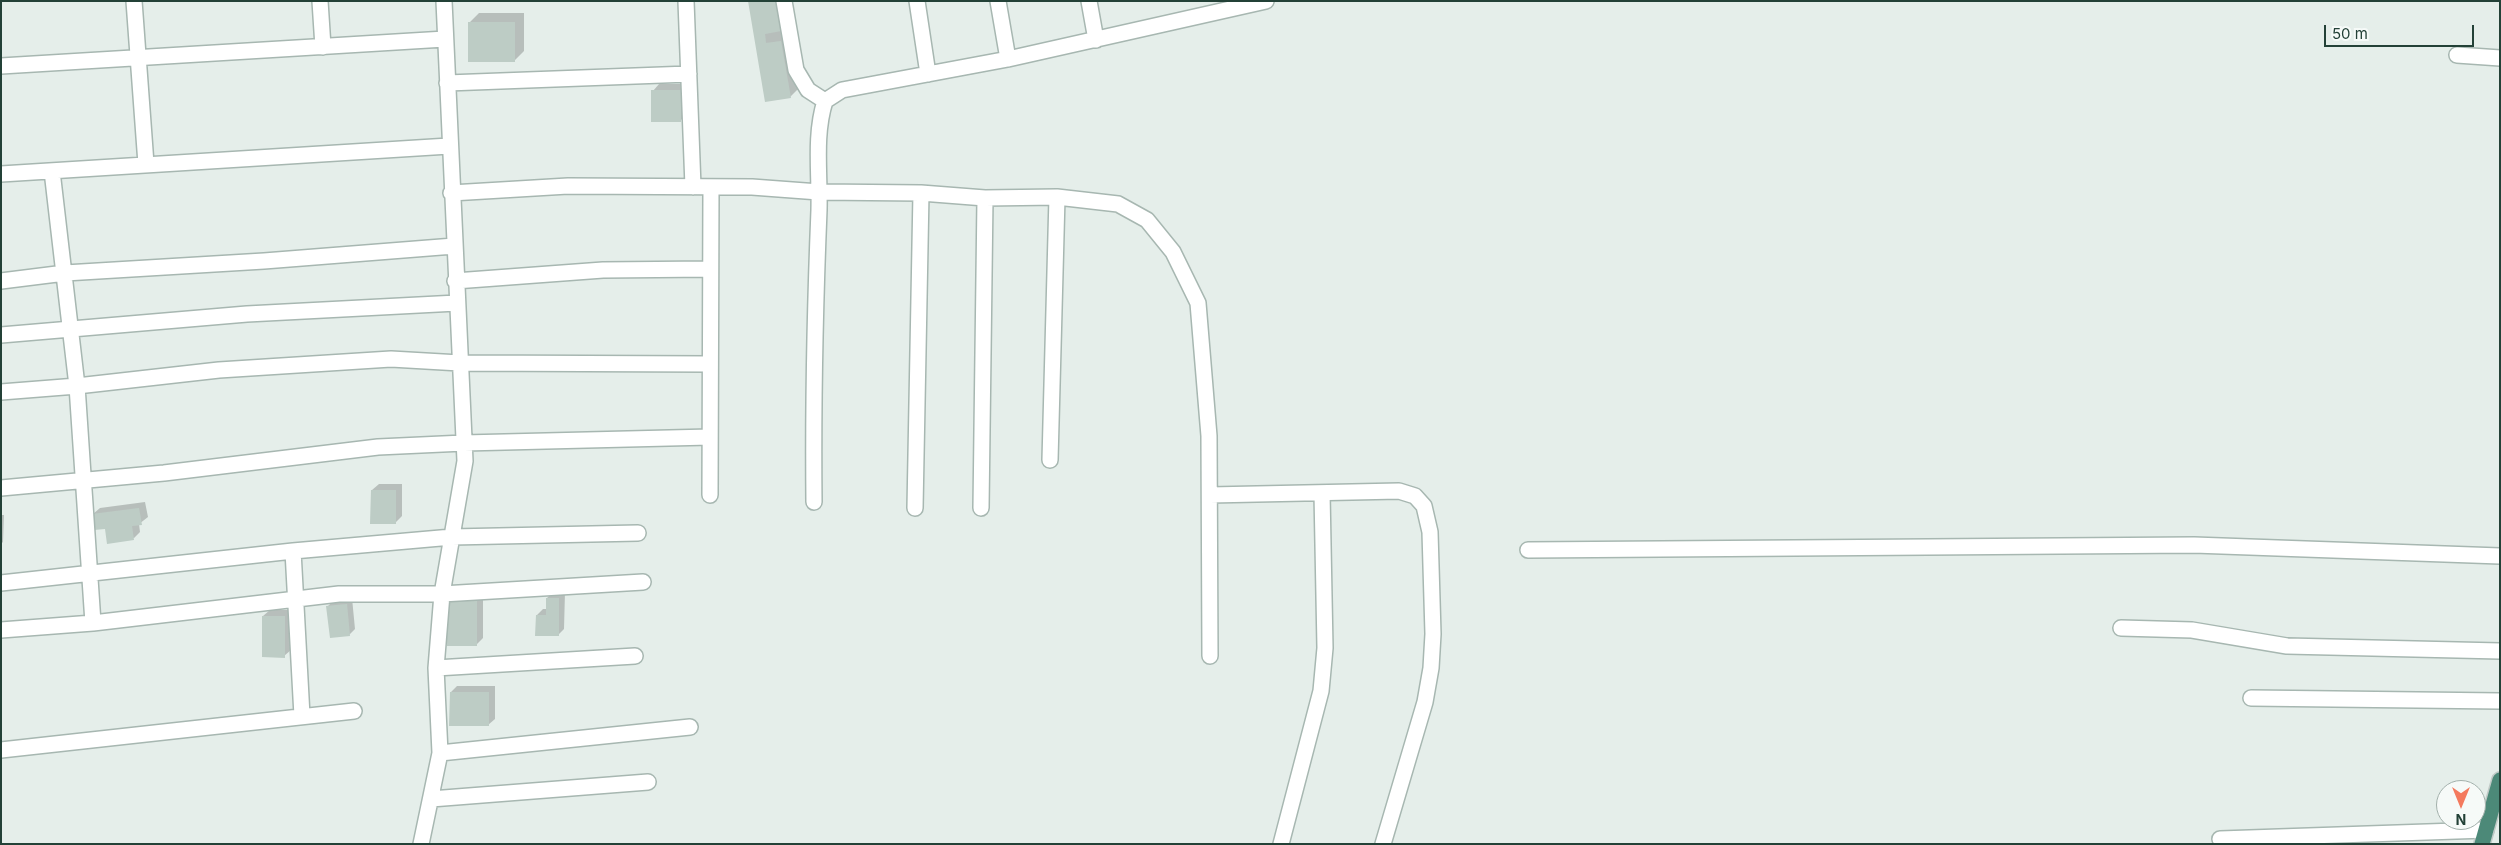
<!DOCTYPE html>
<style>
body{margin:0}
#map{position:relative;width:2501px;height:845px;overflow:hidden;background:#e5eeea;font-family:Inter,sans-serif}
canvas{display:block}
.frame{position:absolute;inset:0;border:2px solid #234137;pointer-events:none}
.north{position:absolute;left:2436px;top:780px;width:50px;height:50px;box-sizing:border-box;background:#f6faf8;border:1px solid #a2b0ab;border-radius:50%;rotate:180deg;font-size:14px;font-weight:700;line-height:20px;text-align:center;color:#234137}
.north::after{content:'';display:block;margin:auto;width:18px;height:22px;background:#f47a5e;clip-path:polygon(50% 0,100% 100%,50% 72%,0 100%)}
.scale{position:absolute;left:2324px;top:25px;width:150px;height:22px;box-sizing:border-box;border:2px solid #234137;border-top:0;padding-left:6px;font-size:15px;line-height:18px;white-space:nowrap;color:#234137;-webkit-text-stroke:4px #f6faf8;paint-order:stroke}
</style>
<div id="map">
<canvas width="2501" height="845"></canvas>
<div class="frame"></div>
<div class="north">N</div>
<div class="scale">50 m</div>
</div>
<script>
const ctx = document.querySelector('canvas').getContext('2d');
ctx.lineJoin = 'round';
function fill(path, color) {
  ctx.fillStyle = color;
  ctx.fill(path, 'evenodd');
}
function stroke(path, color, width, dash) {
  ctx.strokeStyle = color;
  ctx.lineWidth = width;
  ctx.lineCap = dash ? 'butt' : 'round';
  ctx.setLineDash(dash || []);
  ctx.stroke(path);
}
const shadow = new Path2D(`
 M750,1H791L793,17L780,31L794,29L803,84L790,97L766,101Z
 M479,13H524V51L514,61L470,22Z
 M659,84H687V114L681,120L653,91Z
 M379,484H402V516L395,523L372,490Z
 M145,502L148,517L139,524L140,532L134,538L106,528L93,514L100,508Z
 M1,515H4L3,542L1,544Z
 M553,592H565L564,629L558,635L537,615L543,609H547V598Z
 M483,594V638L476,645L448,600Z
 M352,598L355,629L349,635L328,606L334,600Z
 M270,610H291V650L284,656L263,616Z
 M457,686H495V719L488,725L451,692Z`);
const building = new Path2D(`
 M748,1H776L781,31L765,34L766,43L781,41L791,98L765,102Z
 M468,22H515V62H468Z
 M651,90H681V122H651Z
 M371,490H396V524H370Z
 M139,508L142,525L132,526L134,540L107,544L105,529L94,530L92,514Z
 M546,598H559V636H535L536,615H546Z
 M447,599L477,600V646H447Z
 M347,604L350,636L330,638L326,606Z
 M262,616H285V658L262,657Z
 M450,692H489V726H449Z`);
const minor = new Path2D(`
 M134,1L146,164
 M320,1L323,47
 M686,1L693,187
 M784,1L796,70L808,90L825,101
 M917,1L928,74
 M998,1L1008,59
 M1089,1L1096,40
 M2457,55L2500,58
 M1,66L445,39
 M447,83L689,74
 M52,171L77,386L93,623
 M1,174L449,146
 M451,193L568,186L752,187L819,192L921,193L985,198L1057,197L1118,204L1147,220L1173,252L1198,303L1209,436L1210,656
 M1,281L65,273L264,261L454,246
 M455,281L603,270L710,269
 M1,335L247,314L457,303
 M1,392L77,386L219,370L391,359L460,363L710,364
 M1050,460L1057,197
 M1,488L164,473L378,447L464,443L710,437
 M710,495L711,187
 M1210,495L1399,491L1415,496L1424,506L1430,532L1433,634L1431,668L1425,702L1383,844
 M814,502C813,405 815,308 819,210C820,174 814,136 825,101L842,90L1008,59L1266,1
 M915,508L921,193
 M981,508L985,198
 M1528,550L2194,545L2500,556
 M293,551L302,716
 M1,583L293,551L452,537L638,533
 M2121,628L2192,630L2287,646L2500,651
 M1,630L93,623L339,594H442L643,582
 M436,668L635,656
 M2251,698L2500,701
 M1,750L354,711
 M440,753L690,727
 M431,799L648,782
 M2220,839L2486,830
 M421,844L440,753L436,668L442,594L465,461L444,1
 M1281,844L1321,691L1325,648L1322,493`);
const trunk = new Path2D(`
 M2482,844L2500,780`);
fill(shadow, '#0003');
fill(building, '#bdccc5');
stroke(minor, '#a7b7b1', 18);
stroke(trunk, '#c1cac7', 18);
stroke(minor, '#fff', 15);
stroke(trunk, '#4c8978', 15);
</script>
